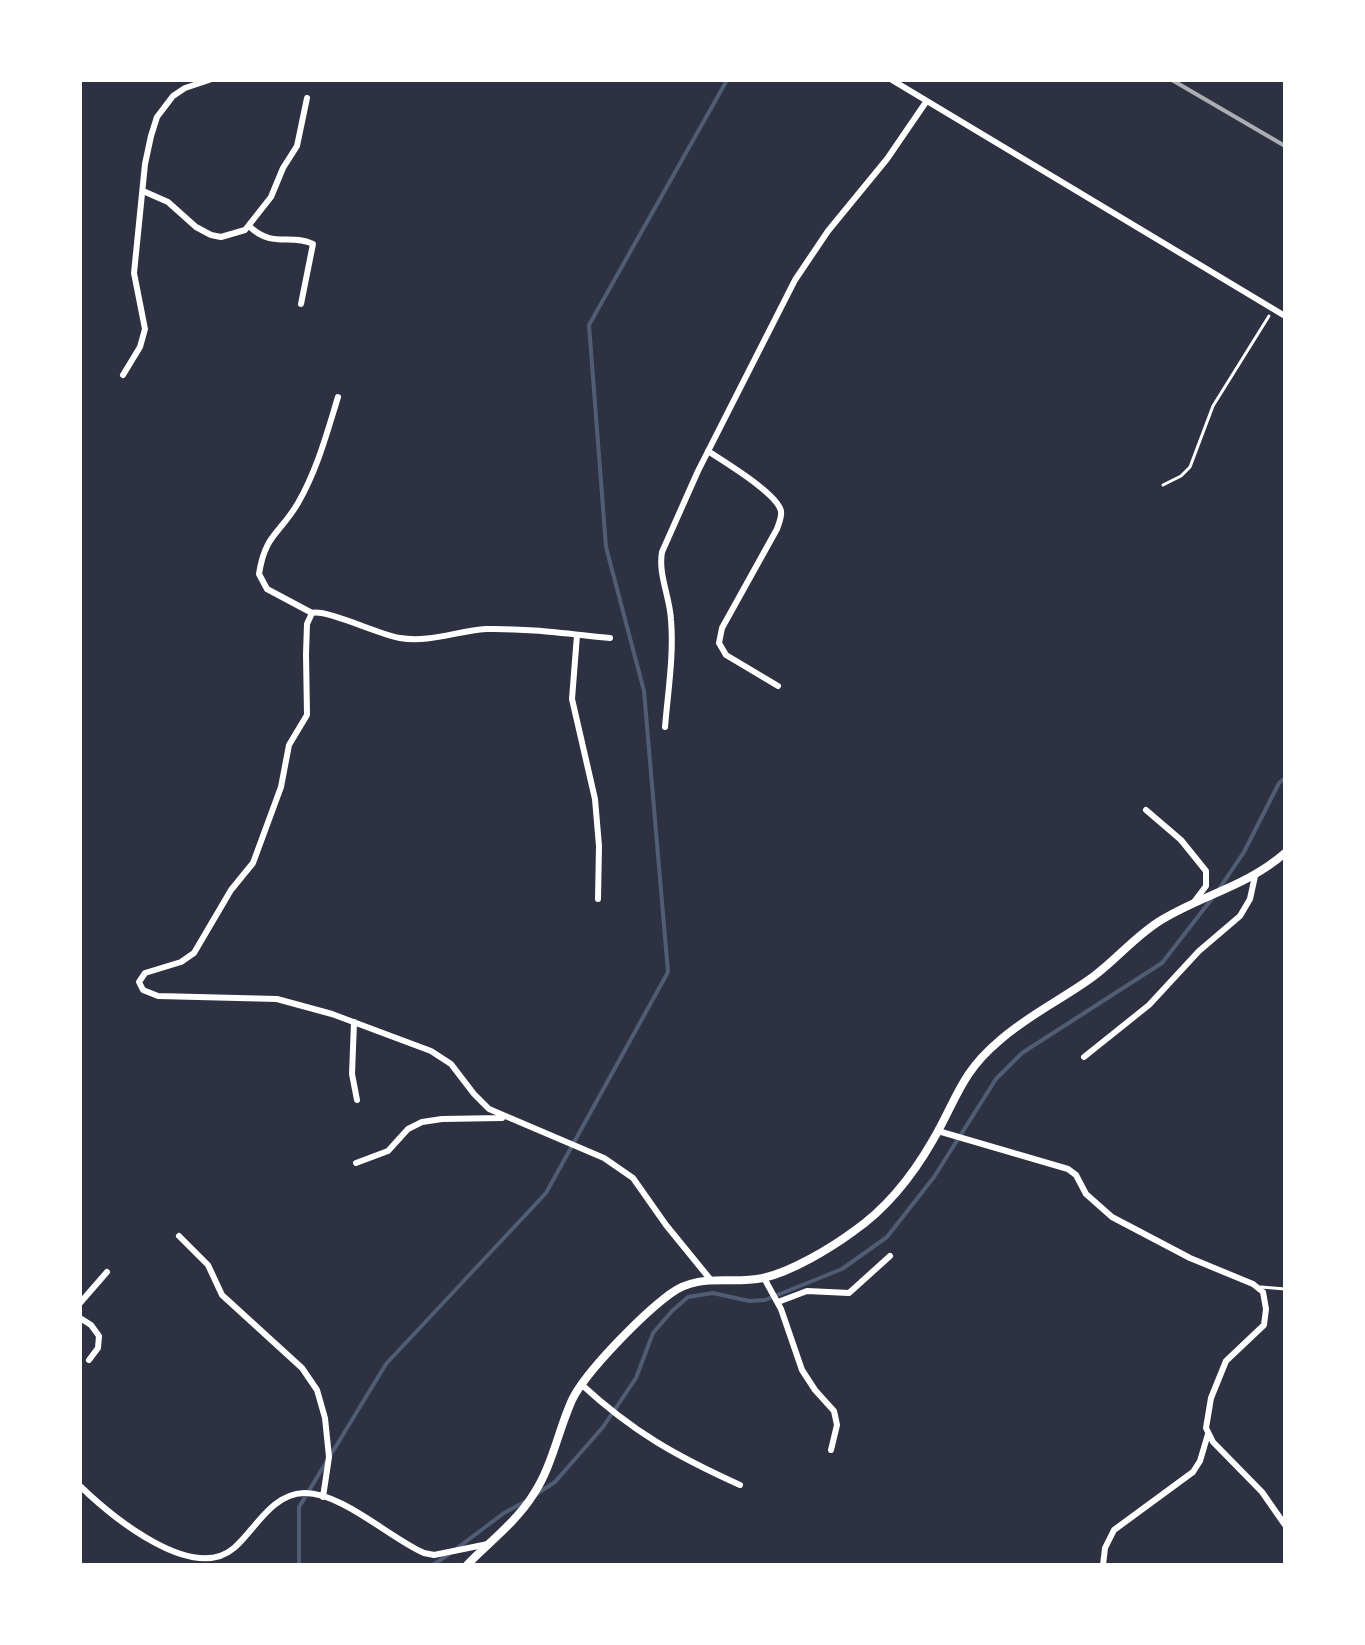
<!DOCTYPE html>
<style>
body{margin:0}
#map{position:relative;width:1365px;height:1645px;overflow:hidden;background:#2d3142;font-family:Commissioner,sans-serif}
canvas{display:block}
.frame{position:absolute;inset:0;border:82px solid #fff;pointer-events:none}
</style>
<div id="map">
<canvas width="1365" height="1645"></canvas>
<div class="frame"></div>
</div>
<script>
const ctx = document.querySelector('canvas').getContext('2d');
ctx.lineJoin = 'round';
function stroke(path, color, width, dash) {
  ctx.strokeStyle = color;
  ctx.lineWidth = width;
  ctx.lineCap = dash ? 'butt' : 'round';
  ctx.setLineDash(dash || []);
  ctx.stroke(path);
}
const stream = new Path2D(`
 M1219,889L1244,852L1279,783L1285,778
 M535,1495L555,1482L603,1427L636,1378L653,1333L672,1311L688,1297L713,1293L749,1301L765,1300L842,1269L887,1237L934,1177L996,1079L1022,1053L1162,963L1214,896
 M456,1549L504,1513L528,1500
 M299,1565V1507L386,1364L546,1193L668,972L644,691L606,547L589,325L727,80
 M433,1565L449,1554`);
const path = new Path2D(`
 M1163,485L1181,476L1190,467L1213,406L1269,316`);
const service = new Path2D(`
 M1261,1287L1285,1289`);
const minor = new Path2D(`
 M892,80L1285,316
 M143,191L168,202L196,227L211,235L221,237L245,230L271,197L283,168L297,146L307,98
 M249,226C273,249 289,233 313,244L301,304
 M123,375L140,347L145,329L134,273L145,164L151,136L157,117L173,96L185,88L209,80
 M708,451C724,462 777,493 781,511C782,517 779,523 777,529L722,628L719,643L726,655L778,686
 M312,613L267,589L259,574C265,534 280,534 298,503C317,470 327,433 338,397
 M577,635L572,699L595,799L599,846L598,899
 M610,638C569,634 527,628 486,629C458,631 428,643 400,638C380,635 326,609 312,613L307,624L306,654L307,715L289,745L281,787L253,863L231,890L194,953L181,962L145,973L139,982L143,990L158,996L277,999L332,1014L431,1051L451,1064L474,1094L489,1109L604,1158L633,1178L666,1225L710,1279
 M665,727C668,691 674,655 671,620C670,597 658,575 662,552L698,471L795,280L828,231L887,159L926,102
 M1146,810L1181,840L1206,871V886L1194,902
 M354,1022L352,1074L357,1100
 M1084,1057L1149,1005L1199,951L1240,916L1250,899L1255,876
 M938,1131L1068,1169L1076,1175L1086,1194L1112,1217L1190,1258L1253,1284L1263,1292L1266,1309L1264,1325L1226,1361L1211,1398L1206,1428L1213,1442L1262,1492L1285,1525
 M356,1163L388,1151L408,1129L422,1122L442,1119L502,1118
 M179,1236L208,1265L222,1295L302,1368L317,1390L325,1418L329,1457L323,1497
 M764,1278L781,1309L802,1370L815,1390L834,1411L837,1425L831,1450
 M778,1302L807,1291L849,1293L890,1256
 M80,1303L107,1272
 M80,1318L91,1325L99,1336L98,1348L89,1360
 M581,1384C633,1432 676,1456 740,1485
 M80,1486C110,1515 192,1584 234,1548C255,1530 271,1494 304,1493C341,1492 390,1538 424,1553L434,1555L488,1544
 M1103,1565L1105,1548L1114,1530L1193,1472L1200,1461L1208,1434`);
const tertiary = new Path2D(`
 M467,1565C488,1543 517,1521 533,1495C552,1467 558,1431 572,1400C586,1371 643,1314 670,1294C699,1272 730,1285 763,1278C791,1272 831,1248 854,1231C887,1208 913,1175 933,1140C957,1099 960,1074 999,1041C1028,1015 1063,999 1094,976C1118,958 1137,934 1163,919C1205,894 1247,886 1285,853`);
const rail = new Path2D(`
 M1172,80L1285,146`);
stroke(stream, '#4f5d75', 4);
stroke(path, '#fff', 3);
stroke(service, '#fff', 3);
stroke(minor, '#fff', 6);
stroke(tertiary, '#fff', 8);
stroke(rail, '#abadb3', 4);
</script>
